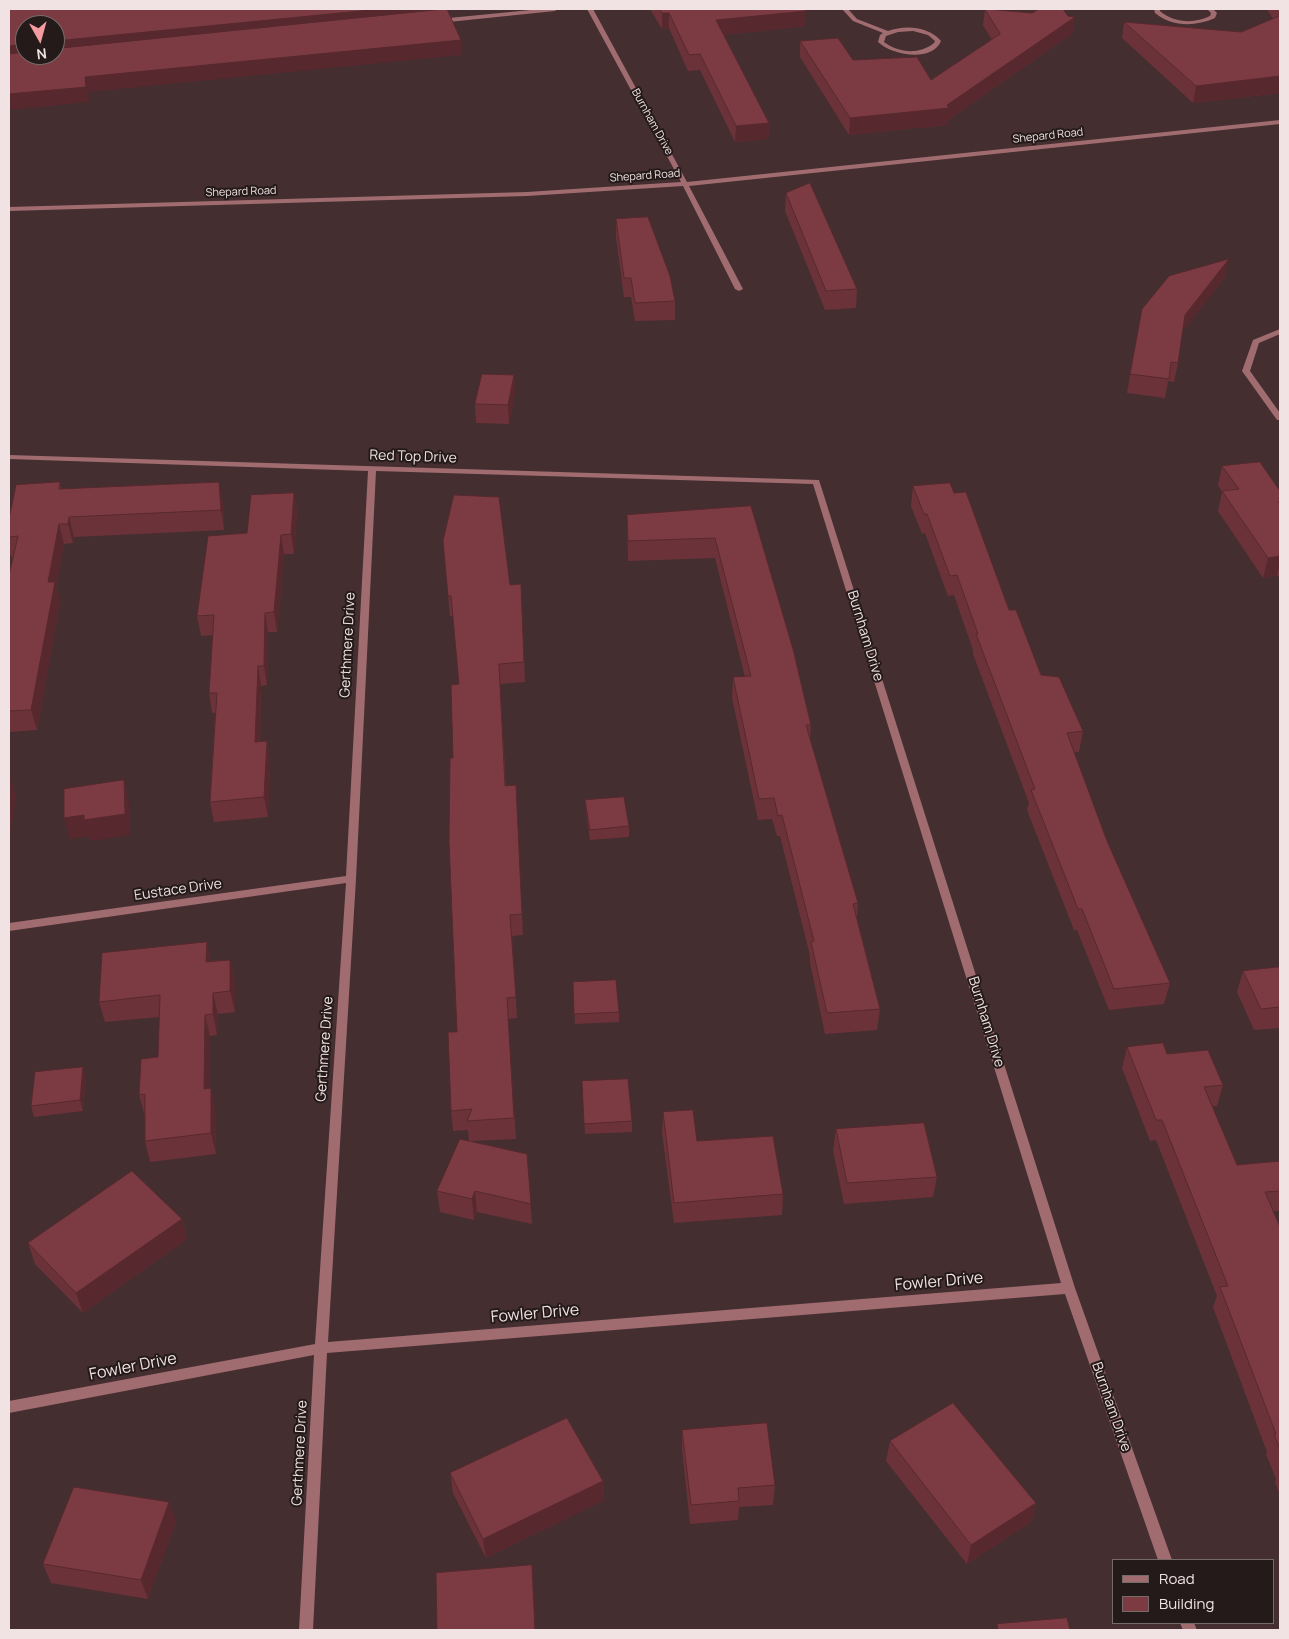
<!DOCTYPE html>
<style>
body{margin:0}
#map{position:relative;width:1289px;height:1639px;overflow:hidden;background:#442e30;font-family:Manrope,sans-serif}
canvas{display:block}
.frame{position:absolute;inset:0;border:10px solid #f1e2e3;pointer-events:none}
.legend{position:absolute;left:1112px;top:1559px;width:162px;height:65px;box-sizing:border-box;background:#241a1a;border:1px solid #766a6a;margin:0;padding:6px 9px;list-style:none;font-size:15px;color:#f1e2e3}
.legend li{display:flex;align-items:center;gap:10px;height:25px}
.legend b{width:25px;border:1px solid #766a6a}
.north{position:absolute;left:15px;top:15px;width:50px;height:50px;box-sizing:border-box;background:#241a1a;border:1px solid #766a6a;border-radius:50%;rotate:173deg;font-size:14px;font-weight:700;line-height:20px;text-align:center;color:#f1e2e3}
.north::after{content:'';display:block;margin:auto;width:18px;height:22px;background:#f49aa1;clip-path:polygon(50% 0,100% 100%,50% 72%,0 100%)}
</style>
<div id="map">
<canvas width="1289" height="1639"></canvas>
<div class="frame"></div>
<ul class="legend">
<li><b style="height:6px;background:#a16c70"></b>Road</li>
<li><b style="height:14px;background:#7c3b42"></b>Building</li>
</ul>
<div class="north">N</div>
</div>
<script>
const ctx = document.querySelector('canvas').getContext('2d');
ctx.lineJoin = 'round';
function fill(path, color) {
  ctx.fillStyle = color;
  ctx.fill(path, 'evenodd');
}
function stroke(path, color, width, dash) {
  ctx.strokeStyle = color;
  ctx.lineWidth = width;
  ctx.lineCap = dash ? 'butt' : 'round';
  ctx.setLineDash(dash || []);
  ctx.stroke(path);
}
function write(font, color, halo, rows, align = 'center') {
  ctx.font = font + ' Manrope,sans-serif';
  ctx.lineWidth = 4;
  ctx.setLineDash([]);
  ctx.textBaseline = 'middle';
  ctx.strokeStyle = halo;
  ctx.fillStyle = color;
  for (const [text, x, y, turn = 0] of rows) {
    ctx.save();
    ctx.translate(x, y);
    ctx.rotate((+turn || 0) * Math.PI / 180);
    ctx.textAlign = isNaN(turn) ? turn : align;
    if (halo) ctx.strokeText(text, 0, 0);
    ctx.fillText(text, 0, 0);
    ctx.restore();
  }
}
const street = new Path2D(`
 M541,9H558L555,11L439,23L436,21L439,19Z
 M587,9H593L687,182L1280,120V124L689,186L743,289L739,291L735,289L683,186L527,196L9,211V207L527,192L681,182Z
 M842,9H848L857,19L888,31C905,25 928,26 941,41C932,63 891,55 878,42L880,35L883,33L853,21ZM913,31L928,35L935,41L934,43C919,55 899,53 884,42L886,36L898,32Z
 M1154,9H1160V11C1174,23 1194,24 1210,16L1211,13L1207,9H1213L1217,13L1215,18C1195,27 1172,27 1155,13Z
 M1280,329V334L1259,343L1250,371L1280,413V420H1277L1242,371L1253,340Z
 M9,455L819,480L1075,1288L1172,1560H1158L1065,1294L327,1353L313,1630H299L314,1355L9,1413V1401L315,1344L346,883L9,931V923L346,876L368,471L9,459ZM376,471L813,484L1061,1283L328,1342L356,879Z
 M1180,1623H1194L1197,1630H1183Z`);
const wall = new Path2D(`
 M650,9H804L805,26L724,35L769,123L768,139L735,142L700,70L688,71L669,28L662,29Z
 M985,9L1073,33L947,121V125L849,135L800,57V41L853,60L931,80L992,40L983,25Z
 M1267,9H1280V93L1193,103L1122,38L1124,22L1241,32L1273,19Z
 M786,193L857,289L856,308L825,310L785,211Z
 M616,219L675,301V320L635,321L631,297H624L616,237Z
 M1225,277L1182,332L1178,363L1174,382L1168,381L1165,398L1127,393L1142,309Z
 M514,375L515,394L509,424L476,423L475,404Z
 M1222,466L1280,491V578L1277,575L1263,578L1218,511L1222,492L1218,485Z
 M60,482L61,489L223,502L224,530L74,537L73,543L64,544L56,586L60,602L37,730L9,732V575L13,557H11L9,550V519Z
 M913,486L954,493L1041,675L1083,731L1079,752H1074L1107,841L1170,983L1164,1004L1109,1010L1077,930H1074L1027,810L1029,803L973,654V650L954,595L948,596L925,533L922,534L911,506Z
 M294,493L297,512L294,554H284L277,632H268L267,685L261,686L260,741H267L270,761L268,817L214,822L210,802L215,713H212L209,693L213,635L201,636L197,616L247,533Z
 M751,506L811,725L810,739L858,903L857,918L880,1009L877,1030L825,1034L810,963V955L780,836H777L772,819L758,820L732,698L733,677H745L715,558L628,561L627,515Z
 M443,541L510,585L521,584L525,682L500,684L506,786L516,785L523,935L512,936L517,1018L508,1019L516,1139L471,1141L527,1154L532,1224L477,1212L474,1220L440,1212L437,1191L469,1141L468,1130L453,1131L451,1111L457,1032L453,758L459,684L453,616H450Z
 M585,800L629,826V837L590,840L586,811Z
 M230,960L235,981V1012L218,1014L217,1035L210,1036L209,1088H211L215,1109L216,1154L150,1162L145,1141V1116L139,1095L158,1057L160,1017L105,1022L99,1002L211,961Z
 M1280,967V1028L1254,1030L1237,992L1243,971Z
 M573,982L619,1012V1022L575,1024Z
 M1127,1047L1167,1054L1223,1085L1217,1106H1212L1237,1165L1280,1161V1211H1273L1280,1227V1495L1275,1482L1276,1479L1266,1454L1267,1452L1213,1307L1217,1296L1156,1140L1150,1141L1122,1068Z
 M86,1077L83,1111L34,1117L31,1106Z
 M582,1081L632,1121V1132L585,1134Z
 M663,1112L697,1141L783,1194L782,1215L674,1223L662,1133Z
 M836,1129L937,1177L933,1197L844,1204L833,1150Z
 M182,1219L187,1239L83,1313L35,1264L28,1243Z
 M682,1430L775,1485L773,1505L739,1507L738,1520L690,1524L682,1449Z
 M890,1441L1036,1503L1031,1522L967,1564L886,1461Z
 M450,1473L603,1481L604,1500L486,1558L453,1493Z
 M169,1502L176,1521L148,1599L51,1583L43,1564Z`);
const shadedWall = new Path2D(`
 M381,9H444V17L9,61V46L25,44V55H55V41Z
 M806,11L805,26L716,36V20Z
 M662,13H669V28L662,29Z
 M1075,17L1073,33L947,121V125L849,135L850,118L947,105Z
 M461,40L462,55L88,92L89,102L9,110V94L85,77Z
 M1280,76V93L1193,103L1196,86Z
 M769,123L768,139L735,142L736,126Z
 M1229,259L1225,277L1181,334L1185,315Z
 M514,375L515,394L509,424L508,405Z
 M219,482L223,502L224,530L221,510Z
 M294,493L297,512L294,554L291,534Z
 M69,517L74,537L73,543L68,524Z
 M59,524L64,544L56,586L60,602L37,730L31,710L48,582Z
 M281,535L284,554L277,632L274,612Z
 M1280,556V564L1277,575L1263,578L1268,558Z
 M265,613L268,632L267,685L264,666Z
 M258,666L261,686L259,762L255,742Z
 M267,741L270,761L268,817L264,797Z
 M10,776L16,796L9,844V785Z
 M124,780L129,801L130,835L90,841L88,836L70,839L64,818L84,815Z
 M207,942L211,963L206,962Z
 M230,960L235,981V1012L230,991Z
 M213,993L218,1014L217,1035L213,1014Z
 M205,1015L210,1036L209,1110L204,1089Z
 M83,1067L86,1077L83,1111L80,1100Z
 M211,1088L215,1109L216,1154L211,1133Z
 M475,1191L477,1212L474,1220L472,1199Z
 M182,1219L187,1239L83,1313L76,1293Z
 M603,1481L604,1500L486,1558L483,1539Z
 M169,1502L176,1521L148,1599L141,1580Z
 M1036,1503L1031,1522L967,1564L971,1545Z
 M532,1565L534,1584L536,1630H535Z`);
const building = new Path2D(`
 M9,9H381L55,41V25H25V44L9,46Z
 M447,9L461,40L85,77L86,87L9,94V54L25,52V55H55V49Z
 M660,9H804L806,11L716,20L769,123L736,126L700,54L689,55L669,13H662Z
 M985,9L1032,13L1039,9H1063L1068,16L1075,17L947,105L949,108L850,118L800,41L838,38L853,60L917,57L931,80L1000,34Z
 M1280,16V76L1196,86L1124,22L1241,32Z
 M810,183L857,289L826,291L786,193Z
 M648,217L670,276L675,301L635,303L631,278H624L616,219Z
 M1229,259L1185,315L1178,363L1171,362L1169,379L1130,374L1142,309L1169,276Z
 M482,374L514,375L508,405L475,404Z
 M1260,462L1280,491V502H1278L1280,504V556L1268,558L1222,491L1239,489L1222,466Z
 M60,482L59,489L219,482L221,510L69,517L68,524H59L48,582H55L31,710L9,711V575L18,536L9,537V519L16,485Z
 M950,483L954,493L966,492L1009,610H1016L1041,675L1059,677L1083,731L1067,733L1107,841L1170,983L1114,989L1082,909H1078L1031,790L1035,789L976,634H978L957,575L950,576L927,514H924L913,486Z
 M294,493L291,534L281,535L274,612L265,613L264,666H258L255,742L267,741L264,797L210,802L217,693H209L214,615L197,616L208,536L247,533L251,495Z
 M454,495L499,497L510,585L521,584L524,662L499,664L505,786L516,785L522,914L510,915L516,997L507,998L514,1118L467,1121L472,1109L451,1111L448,1032H457L449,842L450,758H453L451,685L459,684L451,596H448L443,541Z
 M751,506L793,649L811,725H806L858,903L853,904L880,1009L827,1013L811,942L814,941L782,815L778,816L774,798L759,799L733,677L751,676L715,538L628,541L627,515Z
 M124,780L125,814L84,820V815L64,818V789Z
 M624,797L629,826L590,830L585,800Z
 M207,942L206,962L230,960V991L213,993V1014L205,1015L204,1089L211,1088V1133L145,1141V1094L139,1095L141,1059L158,1057L160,995L99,1002L102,953Z
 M1280,967V1007L1261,1009L1243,971Z
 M616,980L619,1012L574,1014L573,982Z
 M1163,1043L1167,1054L1208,1050L1223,1085L1204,1087L1237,1165L1280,1161V1191L1265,1192L1280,1227V1449L1274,1434H1276L1220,1287L1228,1286L1162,1120H1156L1127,1047Z
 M83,1067L80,1100L31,1106L35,1072Z
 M628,1079L632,1121L584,1124L582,1081Z
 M693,1110L697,1141L773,1136L783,1194L674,1203L663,1112Z
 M924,1123L937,1177L847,1183L836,1129Z
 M460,1139L527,1154L531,1204L475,1191L472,1199L437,1191Z
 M132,1171L182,1219L76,1293L28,1243Z
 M953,1403L1036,1503L971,1545L890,1441Z
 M567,1418L603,1481L483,1539L450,1473Z
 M767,1423L775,1485L738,1488L739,1501L691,1505L682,1430Z
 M74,1487L169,1502L141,1580L43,1564Z
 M532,1565L535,1630H437L436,1573Z
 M1067,1618L1070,1630H998L997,1624Z`);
const farStreetnames = [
 ["Burnham Drive",652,122,61],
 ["Shepard Road",1048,136,-6],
 ["Shepard Road",645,176,-4],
 ["Shepard Road",241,192,-2]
];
const streetNames = [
 ["Red Top Drive",413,457,2],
 ["Burnham Drive",865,636,73],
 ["Gerthmere Drive",348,645,-87],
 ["Eustace Drive",178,890,-8],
 ["Burnham Drive",986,1022,73],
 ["Gerthmere Drive",325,1049,-86],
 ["Burnham Drive",1111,1407,71],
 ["Gerthmere Drive",300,1453,-87]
];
const nearStreetnames = [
 ["Fowler Drive",939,1282,-5],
 ["Fowler Drive",535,1314,-5],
 ["Fowler Drive",133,1367,-11]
];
fill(street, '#a16c70');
fill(wall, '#6b3339');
fill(shadedWall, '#57292e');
fill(building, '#7c3b42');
stroke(building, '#57292e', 1);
write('11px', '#f1e2e3', '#241a1a', farStreetnames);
write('14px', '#f1e2e3', '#241a1a', streetNames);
write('16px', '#f1e2e3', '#241a1a', nearStreetnames);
</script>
